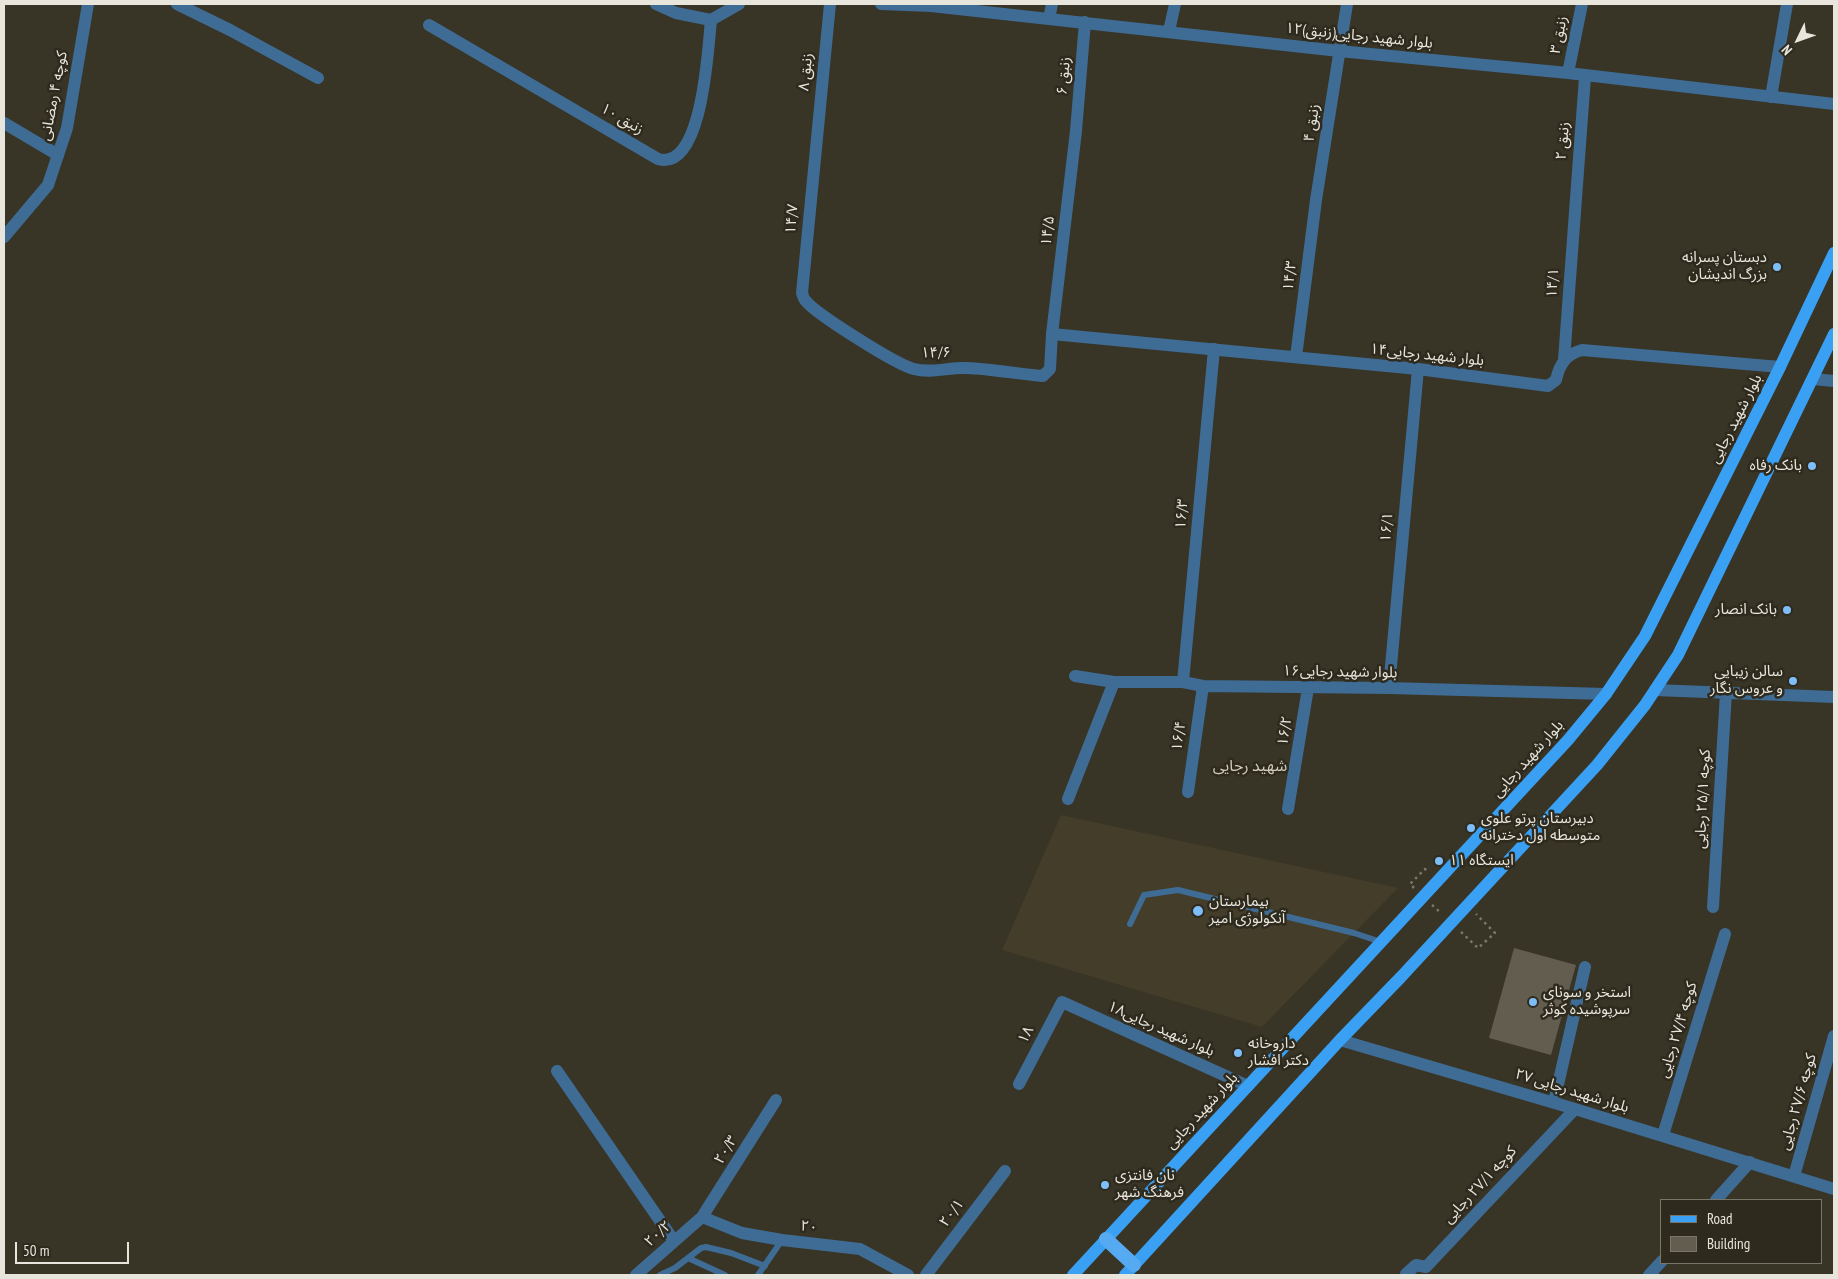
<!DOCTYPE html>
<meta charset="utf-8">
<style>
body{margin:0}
#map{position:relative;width:1838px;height:1279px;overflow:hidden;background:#383426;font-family:"PT Sans Narrow",sans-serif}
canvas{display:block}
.frame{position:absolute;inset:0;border:5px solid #e8e5dd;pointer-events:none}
.legend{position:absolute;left:1660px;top:1199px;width:162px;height:65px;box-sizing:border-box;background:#2e2a1d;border:1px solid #78756a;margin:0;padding:6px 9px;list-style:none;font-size:15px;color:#e8e5dd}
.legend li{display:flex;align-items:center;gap:10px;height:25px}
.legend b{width:25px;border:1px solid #78756a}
.north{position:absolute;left:1773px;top:15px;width:50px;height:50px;-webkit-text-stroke:4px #2e2a1d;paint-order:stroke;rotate:228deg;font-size:14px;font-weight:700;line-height:20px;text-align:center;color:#e8e5dd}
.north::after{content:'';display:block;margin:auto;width:18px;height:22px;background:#e8e5dd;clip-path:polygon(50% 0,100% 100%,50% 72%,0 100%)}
.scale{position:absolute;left:15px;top:1242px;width:114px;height:22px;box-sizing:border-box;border:2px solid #e8e5dd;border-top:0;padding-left:6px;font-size:15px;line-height:18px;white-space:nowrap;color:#e8e5dd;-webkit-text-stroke:4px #2e2a1d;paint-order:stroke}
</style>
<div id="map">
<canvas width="1838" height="1279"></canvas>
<div class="frame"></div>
<ul class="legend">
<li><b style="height:6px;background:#3aa0f3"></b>Road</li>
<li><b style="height:14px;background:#625d4f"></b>Building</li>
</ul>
<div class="north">N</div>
<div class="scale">50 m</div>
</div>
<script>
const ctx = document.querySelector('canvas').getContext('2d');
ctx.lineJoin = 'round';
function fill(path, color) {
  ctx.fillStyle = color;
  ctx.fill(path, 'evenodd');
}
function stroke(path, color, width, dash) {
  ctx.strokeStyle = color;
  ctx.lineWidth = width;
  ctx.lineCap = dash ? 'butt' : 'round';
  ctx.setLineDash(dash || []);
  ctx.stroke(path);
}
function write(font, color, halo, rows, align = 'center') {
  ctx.font = font + ' "PT Sans Narrow","Noto Sans Arabic",sans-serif';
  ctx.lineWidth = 5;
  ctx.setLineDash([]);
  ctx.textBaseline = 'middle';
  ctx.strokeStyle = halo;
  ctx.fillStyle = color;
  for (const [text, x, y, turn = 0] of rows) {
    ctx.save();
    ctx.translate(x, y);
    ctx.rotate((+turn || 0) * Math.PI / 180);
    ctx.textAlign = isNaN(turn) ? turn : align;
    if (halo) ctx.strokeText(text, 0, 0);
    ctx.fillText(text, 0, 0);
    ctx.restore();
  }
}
const built = new Path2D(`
 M1061,815L1398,888L1262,1027L1002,950Z`);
const building = new Path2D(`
 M1514,948L1576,965L1551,1055L1489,1038Z`);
const path = new Path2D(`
 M1414,888L1410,884L1425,869L1427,872
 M1432,905L1441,913
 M1461,932L1478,948L1495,933L1476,914`);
const service = new Path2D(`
 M1130,924L1144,895L1178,890L1354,933L1381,942
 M688,1258L725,1275
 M660,1275L675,1268L701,1248L706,1247L731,1253L765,1266
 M758,1275L782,1240`);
const minor = new Path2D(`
 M177,4L230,30L318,78
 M656,4L676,13L711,20
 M830,4L802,293C803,295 803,298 805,300C814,313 897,365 914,369C931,374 949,367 967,368C992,369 1018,374 1043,376L1050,369L1052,334L1076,131L1085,22
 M881,4L931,6L1339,51L1568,73L1834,104
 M1049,19L1052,4
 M711,20L739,4
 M429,25L658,159C703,172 708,47 711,20
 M1169,31L1175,4
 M1568,73L1582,4
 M1771,97L1787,4
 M4,123L58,155
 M1296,357L1316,200L1347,4
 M1564,360L1585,77
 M1813,379L1834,381
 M1075,676L1114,682H1183L1203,686L1389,688L1606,694
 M1183,682L1214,349
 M1389,688L1418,369
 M1655,690L1834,697
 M1188,792L1203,686
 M1068,799L1114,682
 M1288,809L1308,688
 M1713,907L1726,693
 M1340,1040L1575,1109L1834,1189
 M557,1071L674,1241
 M1019,1084L1062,1002L1248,1086
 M1554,1102L1585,967
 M1663,1135L1725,934
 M1794,1176L1834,1036
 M1716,1200L1750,1162
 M702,1217L742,1233L782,1240L860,1249L908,1275
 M1406,1274L1416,1265L1426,1267L1575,1109
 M636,1275L702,1217L776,1100
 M926,1275L1005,1171
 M1649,1275L1662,1261`);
const tertiary = new Path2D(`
 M4,237L48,185L67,128L88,4
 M1052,334L1418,369L1548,386L1556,380C1559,365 1566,354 1582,350L1780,367`);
const primary = new Path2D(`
 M1073,1275L1568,740L1606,694L1645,636L1780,367L1834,253
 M1125,1275L1340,1040L1401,977L1597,765L1645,705L1678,655L1834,334`);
const trunk = new Path2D(`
 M1106,1239L1134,1265`);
const markers = [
 [1777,267,5,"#7dbef9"],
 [1812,466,5,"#7dbef9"],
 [1787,610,5,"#7dbef9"],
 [1793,681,5,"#7dbef9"],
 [1471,828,5,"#7dbef9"],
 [1439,861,5,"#7dbef9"],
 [1198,911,6,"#7dbef9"],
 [1533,1002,5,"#7dbef9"],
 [1238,1053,5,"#7dbef9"],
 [1105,1185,5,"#7dbef9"]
];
const streetNames = [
 ["زنبق ۳",1559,35,-79],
 ["۱۲بلوار شهید رجایی(زنبق)",1359,36,6],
 ["زنبق ۸",806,72,-84],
 ["زنبق ۶",1064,76,-85],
 ["کوچه ۴ رمضانی",54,96,-79],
 ["زنبق ۱۰",622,119,30],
 ["زنبق ۴",1312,123,-81],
 ["زنبق ۲",1563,141,-85],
 ["۱۴/۷",792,219,-85],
 ["۱۴/۵",1048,231,-83],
 ["۱۴/۳",1290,276,-83],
 ["۱۴/۱",1553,283,-86],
 ["۱۴/۶",936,353,-1],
 ["بلوار شهید رجایی۱۴",1427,355,6],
 ["بلوار شهید رجایی",1736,419,-63],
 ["۱۶/۳",1182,514,-85],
 ["۱۶/۱",1387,527,-85],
 ["بلوار شهید رجایی۱۶",1340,672,1],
 ["۱۶/۲",1285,731,-81],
 ["۱۶/۴",1179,736,-82],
 ["بلوار شهید رجایی",1528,759,-48],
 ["کوچه ۲۵/۱ رجایی",1703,799,-87],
 ["بلوار شهید رجایی۱۸",1161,1029,24],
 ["کوچه ۲۷/۴ رجایی",1678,1030,-73],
 ["۱۸",1026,1035,-63],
 ["۲۷ بلوار شهید رجایی",1572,1091,17],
 ["کوچه ۲۷/۶ رجایی",1798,1102,-74],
 ["بلوار شهید رجایی",1202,1111,-47],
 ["۲۰/۳",726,1150,-58],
 ["کوچه ۲۷/۱ رجایی",1480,1185,-47],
 ["۲۰/۱",952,1213,-53],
 ["۲۰",809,1227,7],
 ["۲۰/۲",658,1234,-42]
];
const poiNames = [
 ["دبستان پسرانه",1767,258,"right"],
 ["بزرگ اندیشان",1767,275,"right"],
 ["بانک رفاه",1802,466,"right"],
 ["بانک انصار",1777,610,"right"],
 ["سالن زیبایی",1783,672,"right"],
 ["و عروس نگار",1783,689,"right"],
 ["دبیرستان پرتو علوی",1481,819],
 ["متوسطه اول دخترانه",1481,836],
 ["ایستگاه ۱۱",1449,861],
 ["بیمارستان",1209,902],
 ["آنکولوژی امیر",1209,919],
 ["استخر و سونای",1543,993],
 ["سرپوشیده کوثر",1543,1010],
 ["داروخانه",1248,1044],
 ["دکتر افشار",1248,1061],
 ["نان فانتزی",1115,1176],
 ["فرهنگ شهر",1115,1193]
];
const neighbourhoodNames = [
 ["شهید رجایی",1250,766]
];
fill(built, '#433d2a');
fill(building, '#625d4f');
stroke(path, '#7c786d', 2.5, [2.5, 4]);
stroke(service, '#3f6c94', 6);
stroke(minor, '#3f6c94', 12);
stroke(tertiary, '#3f6c94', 12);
stroke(primary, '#3aa0f3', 12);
stroke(trunk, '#56aaf1', 14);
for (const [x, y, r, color] of markers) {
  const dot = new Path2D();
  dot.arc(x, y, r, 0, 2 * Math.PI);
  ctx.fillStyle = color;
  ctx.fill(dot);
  stroke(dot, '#2e2a1d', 2);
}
write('15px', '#e8e5dd', '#2e2a1d', streetNames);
write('15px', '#e8e5dd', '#2e2a1d', poiNames, 'left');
write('16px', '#d0ccbb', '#2e2a1d', neighbourhoodNames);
</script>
